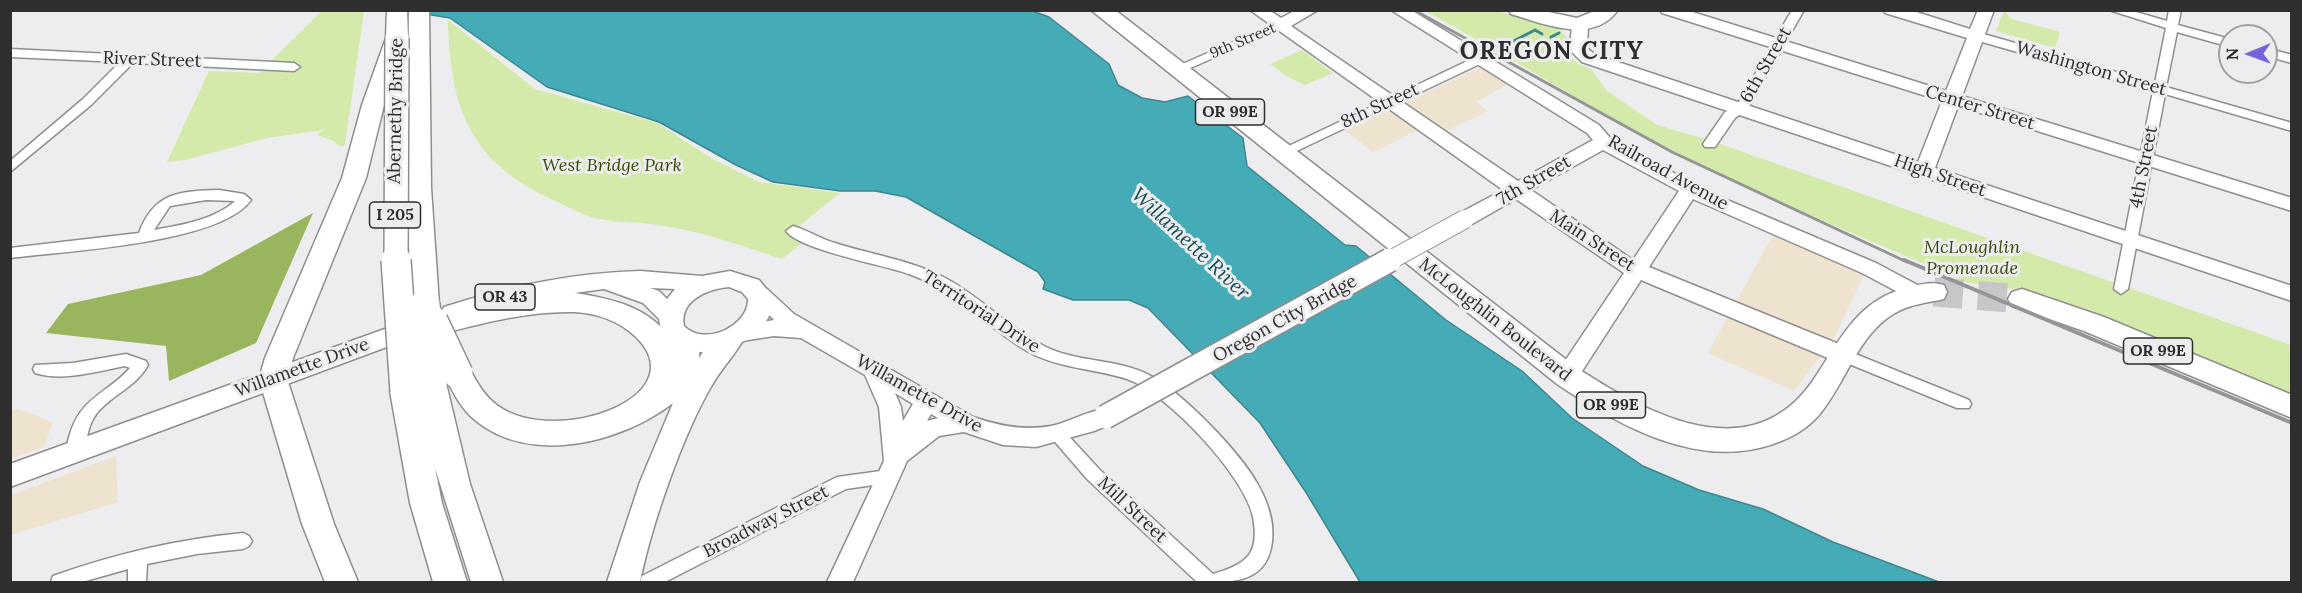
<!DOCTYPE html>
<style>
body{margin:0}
#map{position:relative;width:2302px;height:593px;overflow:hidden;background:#ededef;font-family:Lora,serif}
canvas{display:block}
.frame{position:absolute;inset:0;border:12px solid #2e2e2e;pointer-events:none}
.north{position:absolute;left:2218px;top:24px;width:60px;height:60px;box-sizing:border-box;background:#ededef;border:2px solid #a1a1a2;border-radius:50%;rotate:269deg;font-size:16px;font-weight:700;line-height:24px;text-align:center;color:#2e2e2e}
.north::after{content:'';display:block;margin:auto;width:21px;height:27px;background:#7463dd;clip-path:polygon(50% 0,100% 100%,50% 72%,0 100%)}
</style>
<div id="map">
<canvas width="2302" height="593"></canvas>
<div class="frame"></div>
<div class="north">N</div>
</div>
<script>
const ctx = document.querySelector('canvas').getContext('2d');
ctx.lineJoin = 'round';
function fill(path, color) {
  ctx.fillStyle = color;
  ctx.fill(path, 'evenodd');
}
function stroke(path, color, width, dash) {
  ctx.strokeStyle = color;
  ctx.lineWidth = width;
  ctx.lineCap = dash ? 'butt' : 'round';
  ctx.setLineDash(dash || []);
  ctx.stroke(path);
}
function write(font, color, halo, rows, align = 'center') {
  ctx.font = font + ' Lora,serif';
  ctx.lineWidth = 6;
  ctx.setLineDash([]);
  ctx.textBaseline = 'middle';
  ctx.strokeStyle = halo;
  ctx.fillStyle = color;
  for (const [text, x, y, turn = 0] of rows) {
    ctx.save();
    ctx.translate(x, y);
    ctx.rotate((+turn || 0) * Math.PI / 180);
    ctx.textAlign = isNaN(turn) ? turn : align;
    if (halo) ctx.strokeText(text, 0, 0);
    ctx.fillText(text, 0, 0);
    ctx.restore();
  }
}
const commercial = new Path2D(`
 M1482,67L1509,84L1476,102L1488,111L1444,132L1432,123L1373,152L1344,130Z
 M1773,235L1864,275L1834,338L1794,391L1708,353Z
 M11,408L28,412L53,423L44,447L11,459Z
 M116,456L118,502L11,535V495Z`);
const green = new Path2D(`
 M322,11H364L345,145L341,147L334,141L317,135L323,130L267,138L185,160L167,162L209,71L259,73Z
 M1425,11H1497L1558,27L1567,38L1563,49L1578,64L1591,69L1607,91L1657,125L1712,141L2291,345V395L2054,299L1995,285L1969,283C1873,242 1776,202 1683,156C1595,112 1512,57 1425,11Z
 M2004,11L2012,19L2060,32L2055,48L1996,31Z
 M448,20L535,89L657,123L713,159L759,182L840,193L792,232L806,240L782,259C743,246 700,231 659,225C639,222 619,223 600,219C583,216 565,205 549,198C468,160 450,105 448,20Z
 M1302,50L1333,73L1305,85L1288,77L1270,64Z`);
const forest = new Path2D(`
 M313,213L256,343L169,381L166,346L46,333L68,304L201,275Z`);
const water = new Path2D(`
 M1030,10L1049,17L1109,64L1118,85L1142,98L1165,102L1188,96L1243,138L1247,166L1345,245L1356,246L1446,320L1522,371L1572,418L1643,466L1699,490L1763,509L1833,542L1939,582H1360L1307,494L1260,423L1148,308L1129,300H1073L1043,289L1045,282L1038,272L906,197L875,191H840L773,182L736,165L659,122L547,87L450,18L407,11Z`);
const stream = new Path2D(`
 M1551,37L1559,33
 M1495,45L1500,48L1535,30L1542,34`);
const highwayTunnel = new Path2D(`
 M1934,292L2022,299`);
const street = new Path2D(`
 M1792,10H1804L1747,110L1735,118L1715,147H1705L1703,144L1725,112L1736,107Z
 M2109,10H2129L2167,21L2169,10H2181L2178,25L2230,39V47L2177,32L2166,87L2292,123V131L2165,94L2128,289L2121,294L2114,289L2153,91L1972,39L1970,36L1972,33H1980L2155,83L2166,28Z
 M1280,21L1284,23V27L1179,73H1171L1169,70Z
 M2266,48L2292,55V63L2266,56Z
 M10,49L294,63L300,67L294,71L133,63L91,105L10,172V161L83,99L120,62L10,57Z
 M1480,55L1484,56V62L1286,156L1281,157L1274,153Z
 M219,190L244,194L251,200C220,244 64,251 10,258V248L139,233C154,192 180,191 219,190ZM206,200L235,201C214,220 181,225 154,230L170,206Z
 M793,226C807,230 821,239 835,243C872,255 912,260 947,279C982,298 1009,328 1044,346C1077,363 1116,358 1149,375C1181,391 1239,451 1257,483C1268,502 1276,526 1271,548C1263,585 1227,582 1197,582L1087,479L1050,436L1052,431L1058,429L1064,431L1099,469L1213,574C1247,564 1260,554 1253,517C1245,476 1166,392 1127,379C1093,368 1059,369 1027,351C986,327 954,290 909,274C884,265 800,250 786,231Z
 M1843,349L1969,400L1971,404L1969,408H1957L1837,359L1835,355L1837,351Z
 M126,354L146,361L148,365C136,387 113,394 97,413C86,427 88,442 81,457L75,459L69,457C65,449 68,441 70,434C81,397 108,393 130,368L125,366C98,371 63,382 35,373L33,369L35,365L73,363Z
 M888,470L894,472L897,477L894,482L846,489L665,582H640L642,576L837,477Z
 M243,533L249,536L252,541L249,546L243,549L197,554L147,564L146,582H128V569L82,582H51L53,576C115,554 178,539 243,533Z`);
const secondary = new Path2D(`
 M1250,10H1269L1281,18L1296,10H1318L1291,26L1518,181L1593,140L1587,133L1391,10H1411L1599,125L1611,139L1713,194L1876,263L1925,289L1928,294L1925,299L1918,301L1911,299L1862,273L1693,199L1649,267L1851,349L1854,355L1851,361L1843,363L1835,361L1641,280L1575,382L1567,384L1559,382L1556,376L1559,370L1624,273L1516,199L1472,224H1458L1455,219L1458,214L1503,190ZM1603,150L1679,191L1633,260L1531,190Z
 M1660,10H1686L1946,91L1967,38L1885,13L1883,10H1910L1970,29L1978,10H1994L1962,96L2292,198V211L1958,106L1935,168L2292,286V301L1582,62L1570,50L1572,24L1574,21H1586L1588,24L1587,48L1594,54L1918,162L1942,101L1662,13Z
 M760,287L767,289L794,314L973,417C999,426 1024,431 1051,426C1070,423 1095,405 1113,411L1117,417L1113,423L1094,431L1036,447L1003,445L964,432L939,436L907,461L853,582H827L884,461L879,407L865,375L801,338L774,336L742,341L734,339L731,333L734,327L774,320L750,294L753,289ZM895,393L913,404L903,421L901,407ZM931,414L938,418L927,421Z`);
const primary = new Path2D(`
 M1509,10H1539L1577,18L1597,10H1618C1593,45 1544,24 1511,14Z
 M640,271L702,276L730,271L759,280L772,296L773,309L763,327L750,338L734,346L707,353L688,350L670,343L661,331L659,319L643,303L604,289L544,297L453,322L444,319L441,313L444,307C509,286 572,273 640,271ZM729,287L742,292L748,299C749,326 704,347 684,326C679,300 708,289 729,287ZM650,288L675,289L667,299L659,291Z
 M418,317L427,320L430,326L427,332L10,487V464Z`);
const highway = new Path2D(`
 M387,10H407L408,38L384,105L366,178L293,358L287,379L334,524L358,582H325L302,524L259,379L265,358L342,178L362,105L386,38Z
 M409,10H429L431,188L439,304L435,311L425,314L415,311L411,304L407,188Z
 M1091,10H1115L1577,368C1649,415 1752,471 1814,379C1839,342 1856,302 1903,289C1917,285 1930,281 1944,285L1947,292L1944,299C1927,303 1910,304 1895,313C1858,334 1846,383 1819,415C1807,429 1791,438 1773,444C1698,470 1619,426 1557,384Z
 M2022,289L2104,317L2292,395V418L2084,331L2012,306L2008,299L2012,292Z
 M576,293C612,299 652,307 672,342L676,334L686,331L696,334L700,341L699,358C710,342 719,327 739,333L743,340C734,356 721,369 712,385C683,434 651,526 640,582H607L640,482L673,403C621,443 530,466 475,420C460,408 452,390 444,374L448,366L458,363L468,366C476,381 484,396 498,406C556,447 697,397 636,337C619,321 597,313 574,312C519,311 466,328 413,341L403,338L399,331L403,324C459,307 518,294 576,293Z
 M432,372L442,375L446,383L470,484L503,582H471L435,468L442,503L467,582H433L410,503L390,391L395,383L405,380L415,383L419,389L418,383L422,375Z`);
const railFar1 = new Path2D(`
 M1414,10L1672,152L1907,262`);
const rail = new Path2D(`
 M1904,260L2292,423`);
const secondaryBridgeFar1 = new Path2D(`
 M1387,262L1465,219`);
const secondaryBridge = new Path2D(`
 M1105,417L1390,260`);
const highwayBridgeFar1 = new Path2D(`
 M396,262L397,38`);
const highwayBridge = new Path2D(`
 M396,260L405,391
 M425,304L432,383
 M433,321L458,374`);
const farStreetnames = [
 ["9th Street",1243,41,-23]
];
const shields = [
 [1230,112,69],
 [395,215,51],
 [505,297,60],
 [2158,351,69],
 [1611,405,69]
];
const shieldNames = [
 ["OR 99E",1230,112],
 ["I 205",395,215],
 ["OR 43",505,297],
 ["OR 99E",2158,351],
 ["OR 99E",1611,405]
];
const streetNames = [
 ["River Street",152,60,2],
 ["6th Street",1766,65,-60],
 ["Washington Street",2091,69,16],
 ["8th Street",1380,106,-25],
 ["Center Street",1980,108,17],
 ["Abernethy Bridge",396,111,-89],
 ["4th Street",2144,167,-79],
 ["Railroad Avenue",1668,173,29],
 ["High Street",1940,176,19],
 ["7th Street",1534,181,-30],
 ["Main Street",1592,241,33],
 ["Territorial Drive",981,312,33],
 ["Oregon City Bridge",1285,319,-29],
 ["McLoughlin Boulevard",1495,320,38],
 ["Willamette Drive",302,368,-20],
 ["Willamette Drive",919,394,29],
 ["Mill Street",1132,510,43],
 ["Broadway Street",766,522,-27]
];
const parkNames = [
 ["West Bridge Park",612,166],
 ["McLoughlin",1972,248],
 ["Promenade",1972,269]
];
const waterNames = [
 ["Willamette River",1190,244,43]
];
const districtNames = [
 ["OREGON CITY",1552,52]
];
fill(commercial, '#ede3ce');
fill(green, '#d3eaaa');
fill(forest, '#99b55e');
fill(water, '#45acb7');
stroke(water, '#3e868e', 1.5);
stroke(stream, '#3e868e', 3);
stroke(highwayTunnel, '#c7c7c8', 29, [29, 15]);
stroke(street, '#8e8e90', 3);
stroke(secondary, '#8e8e90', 3);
stroke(primary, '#8e8e90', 3);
stroke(highway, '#8e8e90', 3);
fill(street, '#fff');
fill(secondary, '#fff');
fill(primary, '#fff');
fill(highway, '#fff');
stroke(railFar1, '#959596', 3);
stroke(rail, '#959596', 4);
stroke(secondaryBridgeFar1, '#8e8e90', 20, []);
stroke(secondaryBridge, '#8e8e90', 26, []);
stroke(highwayBridgeFar1, '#8e8e90', 26, []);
stroke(highwayBridge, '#8e8e90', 32, []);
stroke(secondaryBridgeFar1, '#fff', 18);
stroke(secondaryBridge, '#fff', 23);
stroke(highwayBridgeFar1, '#fff', 23);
stroke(highwayBridge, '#fff', 29);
write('15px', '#2e2e2e', '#ededef', farStreetnames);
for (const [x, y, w] of shields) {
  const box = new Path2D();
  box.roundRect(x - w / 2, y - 13, w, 26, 4.5);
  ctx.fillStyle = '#ededef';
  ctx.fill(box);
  stroke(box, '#2e2e2e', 1.5);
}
write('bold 16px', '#2e2e2e', null, shieldNames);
write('18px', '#2e2e2e', '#ededef', streetNames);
write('italic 18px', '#3a4c0a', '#ededef', parkNames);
write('italic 20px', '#104c53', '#ededef', waterNames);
ctx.letterSpacing = '1.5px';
write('bold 24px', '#2e2e2e', '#ededef', districtNames);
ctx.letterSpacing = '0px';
</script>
